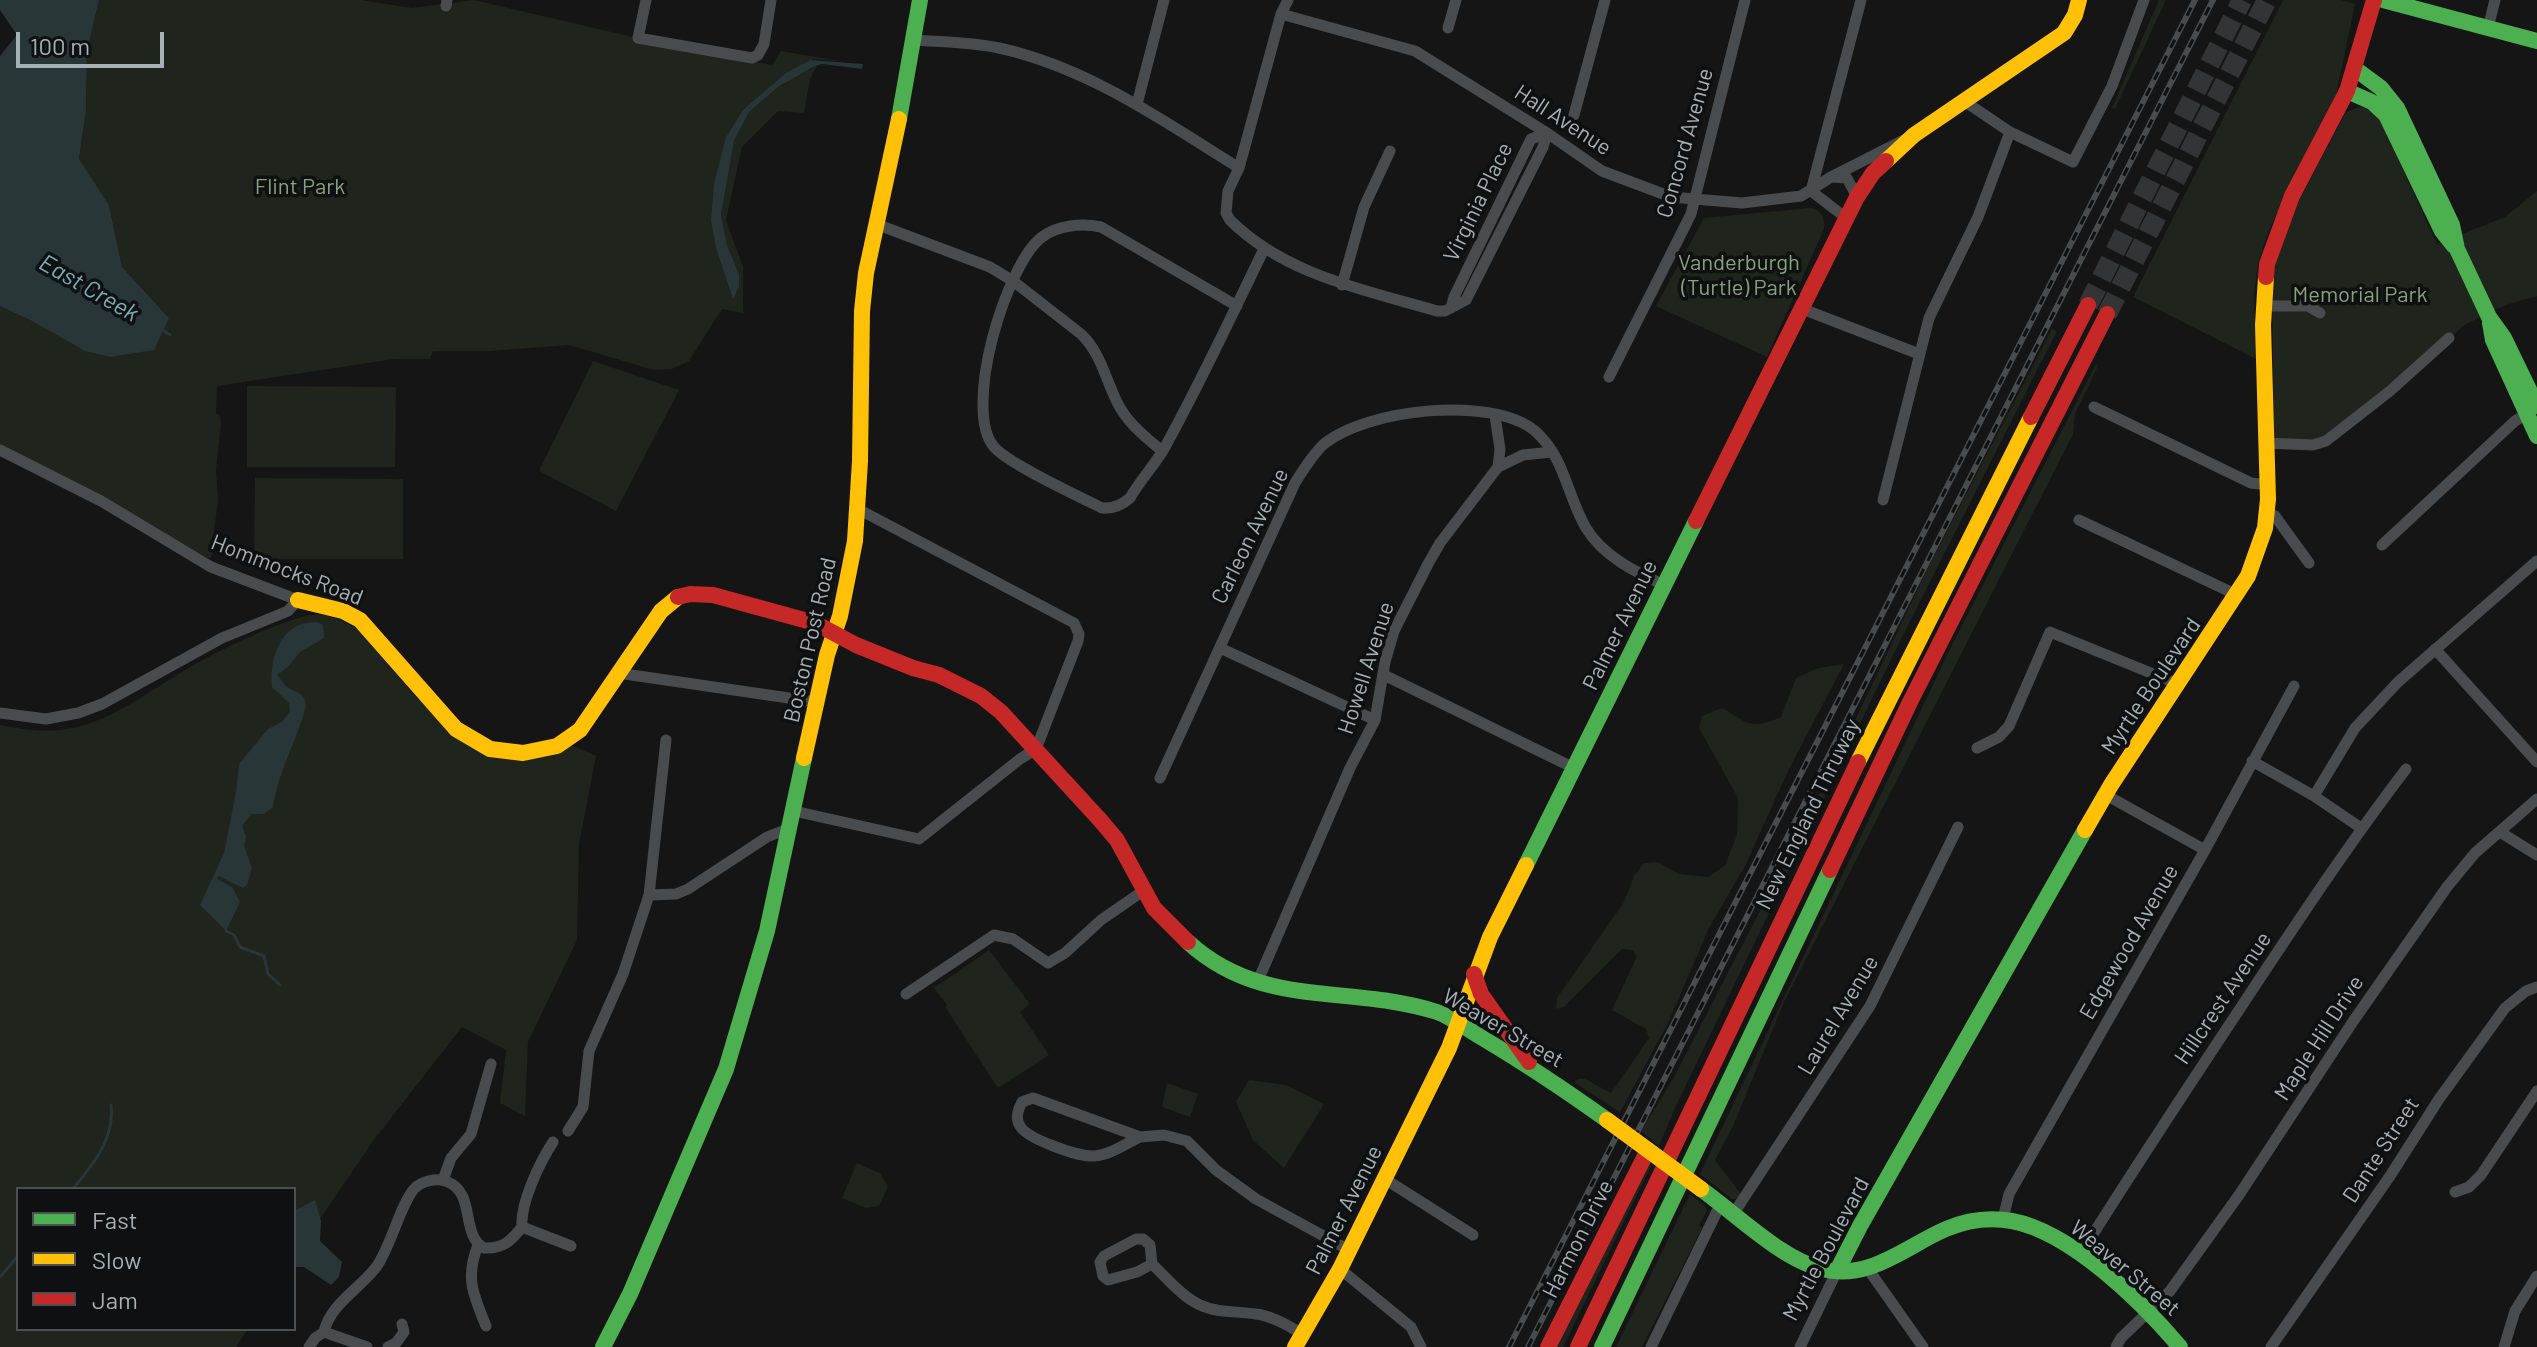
<!DOCTYPE html>
<style>
body{margin:0}
#map{position:relative;width:2537px;height:1347px;overflow:hidden;background:#151515;font-family:Barlow,sans-serif}
canvas{display:block}
.legend{position:absolute;left:16px;top:1187px;width:280px;height:144px;box-sizing:border-box;background:#0f1011;border:2px solid #4b5053;margin:0;padding:10px 14px;list-style:none;font-size:24px;color:#a6b1b7}
.legend li{display:flex;align-items:center;gap:16px;height:40px}
.legend b{width:40px;border:2px solid #4b5053}
.scale{position:absolute;left:16px;top:32px;width:148px;height:36px;box-sizing:border-box;border:4px solid #a6b1b7;border-top:0;padding-left:10px;font-size:24px;line-height:28px;white-space:nowrap;color:#a6b1b7;-webkit-text-stroke:6px #0f1011;paint-order:stroke}
</style>
<div id="map">
<canvas width="2537" height="1347"></canvas>
<ul class="legend">
<li><b style="height:10px;background:#4caf50"></b>Fast</li>
<li><b style="height:10px;background:#ffc107"></b>Slow</li>
<li><b style="height:10px;background:#c62828"></b>Jam</li>
</ul>
<div class="scale">100 m</div>
</div>
<script>
const ctx = document.querySelector('canvas').getContext('2d');
ctx.lineJoin = 'round';
function fill(path, color) {
  ctx.fillStyle = color;
  ctx.fill(path, 'evenodd');
}
function stroke(path, color, width, dash) {
  ctx.strokeStyle = color;
  ctx.lineWidth = width;
  ctx.lineCap = dash ? 'butt' : 'round';
  ctx.setLineDash(dash || []);
  ctx.stroke(path);
}
function write(font, color, halo, rows, align = 'center') {
  ctx.font = font + ' Barlow,sans-serif';
  ctx.lineWidth = 7;
  ctx.setLineDash([]);
  ctx.textBaseline = 'middle';
  ctx.strokeStyle = halo;
  ctx.fillStyle = color;
  for (const [text, x, y, turn = 0] of rows) {
    ctx.save();
    ctx.translate(x, y);
    ctx.rotate((+turn || 0) * Math.PI / 180);
    ctx.textAlign = isNaN(turn) ? turn : align;
    if (halo) ctx.strokeText(text, 0, 0);
    ctx.fillText(text, 0, 0);
    ctx.restore();
  }
}
const green = new Path2D(`
 M99,0H361L412,8L474,0L637,38L772,65L781,51L845,62L813,59L801,65L743,110L726,137L716,248L733,298L739,274L727,245L721,215L733,140L749,112L778,87L815,66L833,65H820L816,67L810,79L804,113L778,111L742,147L726,220L743,267V313L722,309L689,361L672,369L654,370L569,345L489,351H433L430,359H394L217,386L216,413L220,415L221,423L216,470L218,501L213,539L215,548L210,559L0,448V306L34,322L169,318L122,267L109,205L79,160L86,110L87,51Z
 M2159,0H2166L2115,109L2112,108Z
 M2283,0H2341L2355,4L2336,95L2269,230L2258,263L2254,295L2256,359L2133,297Z
 M2363,106L2379,118L2437,244L2505,217L2537,191V296L2506,305L2466,324L2326,441L2274,444L2272,275L2280,247L2299,201L2346,112Z
 M1810,208C1822,210 1825,219 1824,229L1767,357L1656,306L1704,218Z
 M2052,329L2057,331L1895,651L1675,1108L1659,1146L1641,1131L1673,1079L1807,820L1930,564Z
 M593,361L679,390L616,511L539,471Z
 M2096,364L2098,366L2075,414L2073,434L1784,1002L1733,1126L1715,1160L1741,1194L1736,1199H1732L1700,1174L1950,649Z
 M247,386L396,387L395,467H247Z
 M255,478L403,479V559H254Z
 M309,615H324L339,619L358,630L416,697L454,735L489,755L569,744L596,756L579,844L577,940L528,1042L525,1116L500,1103L506,1050L462,1027L373,1141L294,1257V1189H18V1329H248L236,1347H0V725C20,729 40,732 61,730C110,724 150,690 192,666C224,648 273,624 309,615Z
 M1844,664L1788,771L1746,864L1709,928L1668,1023L1620,1112L1574,1082L1578,1079H1585L1611,1093L1649,1038L1646,1029L1612,1010L1637,956L1632,950L1622,949L1564,1007L1556,1009L1557,998L1624,902L1634,876L1644,863L1658,862L1679,874L1709,877L1725,865L1737,835L1738,798L1699,728L1702,716L1722,708C1749,724 1751,730 1781,717L1796,678L1818,668Z
 M989,950L1030,1004L1020,1012L1049,1055L998,1088L945,1007L947,1005L934,988Z
 M1249,1080L1286,1085L1324,1104L1284,1168L1253,1140L1236,1102Z
 M1167,1083L1198,1094L1190,1117L1162,1107Z
 M857,1163L880,1173L888,1186L879,1206L866,1208L842,1198Z
 M1647,1164L1651,1166L1563,1347H1555Z
 M1690,1194L1705,1206L1707,1211L1699,1225L1702,1228L1642,1347H1616Z`);
const water = new Path2D(`
 M0,0H99L87,51L86,110L79,159L109,205L122,267L169,318L154,350L110,357L85,351L34,322L0,306V56L17,35L0,10Z
 M810,60L863,64L862,69L822,64L815,66L778,87L749,112L734,140L721,215L727,245L739,274V287L733,299L716,248L711,220L714,184L726,137L743,110L786,73Z
 M318,622L323,625L324,638L300,652L288,667L277,675C280,678 282,682 285,685C294,694 305,690 306,706C297,740 278,772 273,807L264,814H251L242,826L246,836L244,846L252,868L247,885L243,888L219,876L217,879L232,887L240,902L226,931L200,905L224,853L236,792L239,764L268,729L282,722L290,711L289,703L272,687C269,656 282,620 318,622Z
 M315,1200L321,1221L320,1241L342,1262L339,1277L331,1285L304,1267H294L296,1210Z`);
const stream = new Path2D(`
 M160,328L170,335
 M226,931L234,935L240,947L264,956L268,974L280,985
 M73,1189C93,1164 115,1139 111,1105
 M0,1277L18,1256`);
const highwayTunnel = new Path2D(`
 M2088,305L2242,0
 M2107,314L2267,0`);
const street = new Path2D(`
 M646,0L638,38L752,58L758,55L764,44L771,0
 M1288,0L1281,14L1239,168L1228,191L1226,213L1230,220C1285,275 1365,290 1437,311H1445L1466,300L1543,147L1547,133
 M446,6L447,0
 M1281,14L1415,51L1547,133L1602,171L1671,197L1742,203L1801,196L1831,177L1904,140
 M1448,28L1456,0
 M2488,28L2495,0
 M913,40C941,42 971,42 999,48C1087,67 1164,121 1239,168
 M1964,101L2010,132L2073,162L2112,86L2144,0
 M1137,104L1164,0
 M1574,115L1605,0
 M1832,177L1847,178L1857,197
 M1811,191L1861,0
 M1811,191L1845,217
 M876,224L990,267L1013,281L1081,334C1100,352 1105,377 1116,400C1126,422 1144,436 1162,451
 M1342,285L1364,207L1390,151
 M1237,306L1101,227C1082,223 1058,225 1042,237C1006,264 961,412 995,448C1011,465 1078,496 1102,508C1114,509 1122,505 1130,498C1140,480 1155,465 1165,447C1201,382 1232,315 1264,249
 M2263,306H2308L2320,313
 M1451,308L1454,297L1531,139L1547,133
 M1800,308L1919,354
 M1609,377L1691,214L1745,0
 M2094,407L2251,483L2268,485
 M1495,416L1500,449L1498,467
 M2266,443L2313,445L2326,441L2390,391L2449,338
 M0,450L101,501L211,567L298,600L288,611L222,638L102,704L78,713L46,719L0,713
 M1883,500L1929,318L1978,217L2010,132
 M2267,513L2275,516L2309,563
 M2079,520L2237,595
 M2382,545L2515,421L2533,410
 M1220,648L1375,720
 M2435,649L2537,762
 M618,673L816,702
 M1384,675L1574,768
 M1977,748L1999,737L2009,726L2050,632L2178,684
 M2252,761L2314,796L2361,828
 M1160,778L1295,483C1303,470 1313,454 1324,444C1366,409 1492,395 1535,431C1565,457 1567,496 1586,528C1603,556 1635,572 1664,585
 M2106,795L2205,850
 M2314,796L2355,728L2398,682L2537,561
 M794,811L919,839L1020,759L1036,749L1078,641L1079,634L1074,623L858,509
 M2500,832L2537,855
 M649,895L666,740
 M1257,983L1350,768L1375,720L1385,662L1394,631L1428,564L1440,543L1498,467L1523,455L1552,452
 M906,994L994,935L1013,939L1048,963L1065,953L1101,920L1143,891
 M1033,1098L1140,1137C1125,1144 1110,1155 1094,1156C1079,1157 1027,1139 1020,1126C1015,1118 1018,1110 1022,1102Z
 M568,1131L583,1107L589,1051L623,974L649,895L676,894L688,889L767,837L790,828
 M1140,1137L1164,1135L1187,1141L1216,1170L1256,1199L1349,1250
 M1385,1179L1473,1235
 M443,1180L451,1158L471,1134L491,1064
 M2455,1192L2469,1187L2481,1175L2537,1091
 M1734,1213L1870,1006L1958,827
 M2003,1219L2009,1194L2205,850L2294,686
 M522,1227C520,1203 540,1162 553,1142
 M522,1227L571,1246
 M1136,1239H1143L1150,1245L1152,1264L1137,1272L1108,1280L1103,1276L1100,1262L1104,1256Z
 M478,1245C465,1278 473,1294 486,1326
 M2080,1255C2133,1170 2188,1087 2243,1004C2296,924 2348,845 2406,769
 M1152,1264C1167,1278 1181,1296 1200,1305C1217,1313 1237,1311 1256,1314C1272,1316 1288,1325 1302,1334
 M1340,1269L1411,1327L1421,1347
 M1868,1269L1923,1347
 M324,1332C330,1304 360,1289 377,1266C391,1245 401,1204 414,1189C421,1181 438,1177 448,1182C476,1194 460,1234 484,1248C503,1249 511,1241 522,1227
 M309,1347L315,1338L324,1332L367,1347
 M388,1347L396,1343L404,1332L402,1324
 M1651,1347L1721,1203
 M1800,1347L1837,1271
 M2116,1347L2121,1338L2170,1291L2239,1195L2354,1020L2447,887L2475,853L2537,799
 M2271,1347L2390,1176L2439,1099L2505,1008L2526,991L2537,987
 M2504,1347L2515,1311L2537,1276`);
const fast = new Path2D(`
 M2383,0L2537,41
 M2354,68L2381,88L2397,108L2452,225L2457,249L2489,317L2504,338L2537,406
 M2347,91L2372,102L2386,115L2442,231L2454,246
 M899,119L920,0
 M2490,323L2493,340L2537,436
 M1526,865L1696,521
 M1188,942C1262,1010 1350,984 1437,1012C1451,1017 1466,1028 1479,1036C1523,1062 1565,1090 1607,1120
 M1701,1189C1736,1214 1781,1259 1822,1269C1870,1281 1906,1246 1946,1229C1967,1220 1989,1217 2012,1221C2071,1232 2142,1302 2180,1347
 M1837,1271L1860,1226L2085,830
 M603,1347L630,1294L726,1069L767,931L804,758
 M1602,1347L1830,870`);
const slow = new Path2D(`
 M1886,161L1914,135L2064,33L2075,15L2079,0
 M298,600L343,611L360,620L456,729L490,749L523,753L557,746L580,730L661,611L678,597
 M804,758L827,655L840,616L855,541L860,461L862,311L866,273L899,119
 M1858,762L2031,417
 M2085,830L2111,785L2248,576L2265,528L2268,499L2263,325L2266,277
 M1295,1347L1340,1269L1449,1048L1490,937L1526,865`);
const jam = new Path2D(`
 M2266,277L2267,264L2292,196L2347,91L2374,0
 M2031,417L2088,305
 M1696,521L1857,197L1873,173L1886,161
 M678,597L690,594L713,595L815,623L856,645L913,668L939,675L981,696L1001,712L1101,821L1117,840L1154,908L1188,942
 M1830,870L1910,702L2107,314
 M1474,974L1481,994L1529,1062
 M1548,1347L1648,1150
 M1578,1347L1858,762`);
const rail = new Path2D(`
 M1509,1347L2195,0
 M1528,1347L2213,0`);
const slowBridge = new Path2D(`
 M1607,1120L1701,1189`);
const streetNames = [
 ["Hall Avenue",1563,120,33],
 ["Concord Avenue",1685,143,-74],
 ["Virginia Place",1478,202,-64],
 ["Carleon Avenue",1250,536,-64],
 ["Hommocks Road",287,570,21],
 ["Palmer Avenue",1620,625,-64],
 ["Boston Post Road",810,640,-77],
 ["Howell Avenue",1366,668,-72],
 ["Myrtle Boulevard",2151,686,-56],
 ["New England Thruway",1808,814,-64],
 ["Edgewood Avenue",2129,942,-60],
 ["Hillcrest Avenue",2223,998,-56],
 ["Laurel Avenue",1838,1015,-59],
 ["Weaver Street",1503,1028,30],
 ["Maple Hill Drive",2319,1038,-57],
 ["Dante Street",2381,1150,-57],
 ["Palmer Avenue",1344,1210,-63],
 ["Harmon Drive",1578,1239,-63],
 ["Myrtle Boulevard",1826,1249,-62],
 ["Weaver Street",2125,1268,40]
];
const parkNames = [
 ["Flint Park",300,187],
 ["Vanderburgh",1739,263],
 ["(Turtle) Park",1739,288],
 ["Memorial Park",2360,295]
];
const waterNames = [
 ["East Creek",89,288,30]
];
fill(green, '#1f241d');
fill(water, '#283637');
stroke(stream, '#283637', 3);
stroke(highwayTunnel, '#323435', 20, [20, 10]);
stroke(street, '#494c4e', 11);
stroke(fast, '#4caf50', 16);
stroke(slow, '#ffc107', 16);
stroke(jam, '#c62828', 16);
stroke(rail, '#494c4e', 6);
stroke(rail, '#0f1011', 3, [9]);
stroke(slowBridge, '#ffc107', 16);
write('22px', '#a6b1b7', '#0f1011', streetNames);
write('22px', '#87a27c', '#0f1011', parkNames);
write('italic 24px', '#7cacb3', '#0f1011', waterNames);
</script>
